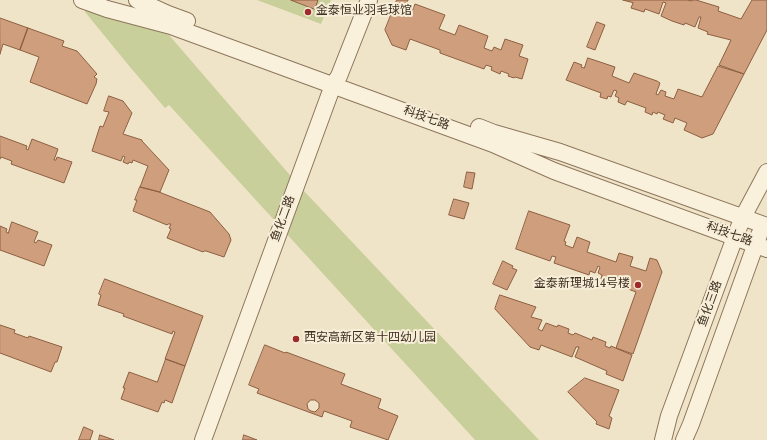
<!DOCTYPE html>
<meta charset="utf-8">
<style>
body{margin:0}
canvas{display:block;background:#f0e4c8}
</style>
<canvas width="767" height="440"></canvas>
<script>
const ctx = document.querySelector('canvas').getContext('2d');
ctx.lineJoin = 'round';
function fill(path, color) {
  ctx.fillStyle = color;
  ctx.fill(path, 'evenodd');
}
function stroke(path, color, width, dash) {
  ctx.strokeStyle = color;
  ctx.lineWidth = width;
  ctx.lineCap = dash ? 'butt' : 'round';
  ctx.setLineDash(dash || []);
  ctx.stroke(path);
}
function write(font, color, halo, rows, align = 'center') {
  ctx.font = font + ' Spectral,"Noto Sans SC",serif';
  ctx.lineWidth = 4;
  ctx.setLineDash([]);
  ctx.textBaseline = 'middle';
  ctx.strokeStyle = halo;
  ctx.fillStyle = color;
  for (const [text, x, y, turn = 0] of rows) {
    ctx.save();
    ctx.translate(x, y);
    ctx.rotate((+turn || 0) * Math.PI / 180);
    ctx.textAlign = isNaN(turn) ? turn : align;
    if (halo) ctx.strokeText(text, 0, 0);
    ctx.fillText(text, 0, 0);
    ctx.restore();
  }
}
const green = new Path2D(`
 M257,0H331L321,24Z
 M85,4L169,35L295,181L275,221L169,105L165,108L130,67L85,12Z
 M303,191H304L539,440H475L284,231Z`);
const building = new Path2D(`
 M291,0H318L315,9Z
 M397,0H408L404,11L411,14L415,4L445,15L439,29L455,35L459,25L488,36L484,48L492,51L494,47L501,50L505,39L523,45L519,56L528,59L522,79L515,77L514,78L508,76L509,74L501,71L500,74L491,70L492,67L486,65L484,69L440,53V50L410,39L406,50L392,45L385,30Z
 M623,0H687L692,1V0H696L719,7L718,11L741,19L752,0H767V30L744,74L719,65L731,40L707,34L708,32L698,28L701,17H699L695,27L685,23L684,25L672,21L661,16L666,3L663,2L659,14L645,9L644,12L631,8L633,3Z
 M0,18L28,28L20,50L3,44L0,54Z
 M597,22L605,25L595,50L587,47Z
 M28,28L64,41L62,46L77,51L97,74L94,77L97,79L96,84L87,104L30,82L39,57L20,50Z
 M588,58L615,67L612,76L629,83L634,73L657,81L660,83L656,94L658,95L661,90L666,92L665,96L674,99L678,89L702,97L718,66L744,74L713,134L702,138L684,130L687,123L675,118L673,123L663,119L665,115L658,112L657,114L653,112L652,115L645,112L646,108L627,101L625,105L618,102L619,98L615,96L617,91L614,90L611,97L608,96L607,99L600,97L601,93L566,80L574,62L582,65L581,67L584,68Z
 M109,96L123,101L132,113L123,134L142,140V141L169,170L160,192L140,187L148,166L133,160L132,163L129,162L128,164L123,162L125,157L123,156L121,161L92,151L100,126L103,127L109,112L104,111Z
 M0,136L27,146L26,149L28,150L32,139L58,149L54,160H56L57,157L72,162L64,183L11,164L12,161L1,157L0,159Z
 M467,172L475,173L472,189L464,187Z
 M140,187L159,192L210,212L229,234L231,240L224,257L206,251H204L203,252L167,238L171,229L169,228L171,224H168L167,225L133,211L137,200H135Z
 M454,199L469,203L464,219L449,215Z
 M529,211L570,225L564,241L566,242L565,245L573,248L577,237L590,242L587,252L616,262L619,253L633,257L630,266L646,271L650,258L657,260L662,272L633,354L616,348L636,292L601,279L602,275L598,273L600,267L598,266L595,273L590,271L589,275L554,263L556,257L552,256L550,261L516,249Z
 M12,222L38,232L34,242L36,243L38,240L52,245L44,266L0,250V226L7,229L6,232L8,233Z
 M503,261L513,266L512,268L517,270L507,290L493,284Z
 M105,279L203,316L185,366L165,359L175,332L173,331L172,334L123,316L124,314L98,305L101,295L99,294Z
 M500,295L536,307L531,317L542,320L538,329L542,331L546,323L557,327L558,325L569,329L568,333L573,335L575,333L592,340L593,337L606,342L605,346L610,348L611,346L632,355L623,381L606,374L607,371L575,357L579,347H576L572,357L541,345L539,350L530,347L495,309Z
 M0,325L15,330L14,333L28,338L29,336L62,347L57,362H55L51,372L0,353Z
 M265,345L285,353L286,352L345,374L341,384L381,399L378,408L398,416L388,440L350,427L352,421L324,411L322,417L257,393L259,389L249,385ZM311,400H315L319,403V408L315,412L311,411L308,409L307,404Z
 M166,359L185,366L172,403L165,400L164,403L162,402L158,412L121,399L125,388H123L129,372L157,382Z
 M585,378L619,390L609,416L612,418L609,429L596,424L597,422L568,392Z
 M84,427L93,431L90,440H79Z
 M100,435L114,440H99Z
 M244,435L257,440H243Z`);
const tertiary = new Path2D(`
 M82,0L107,9L171,26L493,144L554,171L767,249
 M137,0L168,14L187,21
 M479,127L494,133L560,152L767,226
 M203,440L333,85L339,76L369,0
 M663,440L669,416L735,237L743,217L767,172
 M684,440L691,424L759,235`);
const markers = [
 [308,12,4,"#9e2a2b"],
 [638,285,4,"#9e2a2b"],
 [296,339,4,"#9e2a2b"]
];
const poiNames = [
 ["金泰恒业羽毛球馆",316,12],
 ["金泰新理城14号楼",630,285,"right"],
 ["西安高新区第十四幼儿园",304,339]
];
const streetNames = [
 ["科技七路",426,119,20],
 ["鱼化二路",284,219,-70],
 ["科技七路",729,235,20],
 ["鱼化三路",711,304,-70]
];
fill(green, '#c9cf9b');
fill(building, '#cf9f7d');
stroke(building, '#8d5f41', 1);
stroke(tertiary, '#8d765c', 18);
stroke(tertiary, '#faf1dc', 16);
for (const [x, y, r, color] of markers) {
  const dot = new Path2D();
  dot.arc(x, y, r, 0, 2 * Math.PI);
  ctx.fillStyle = color;
  ctx.fill(dot);
  stroke(dot, '#f7eed8', 1.5);
}
write('12px', '#3d2e20', '#f7eed8', poiNames, 'left');
write('12px', '#3d2e20', '#f7eed8', streetNames);
</script>
